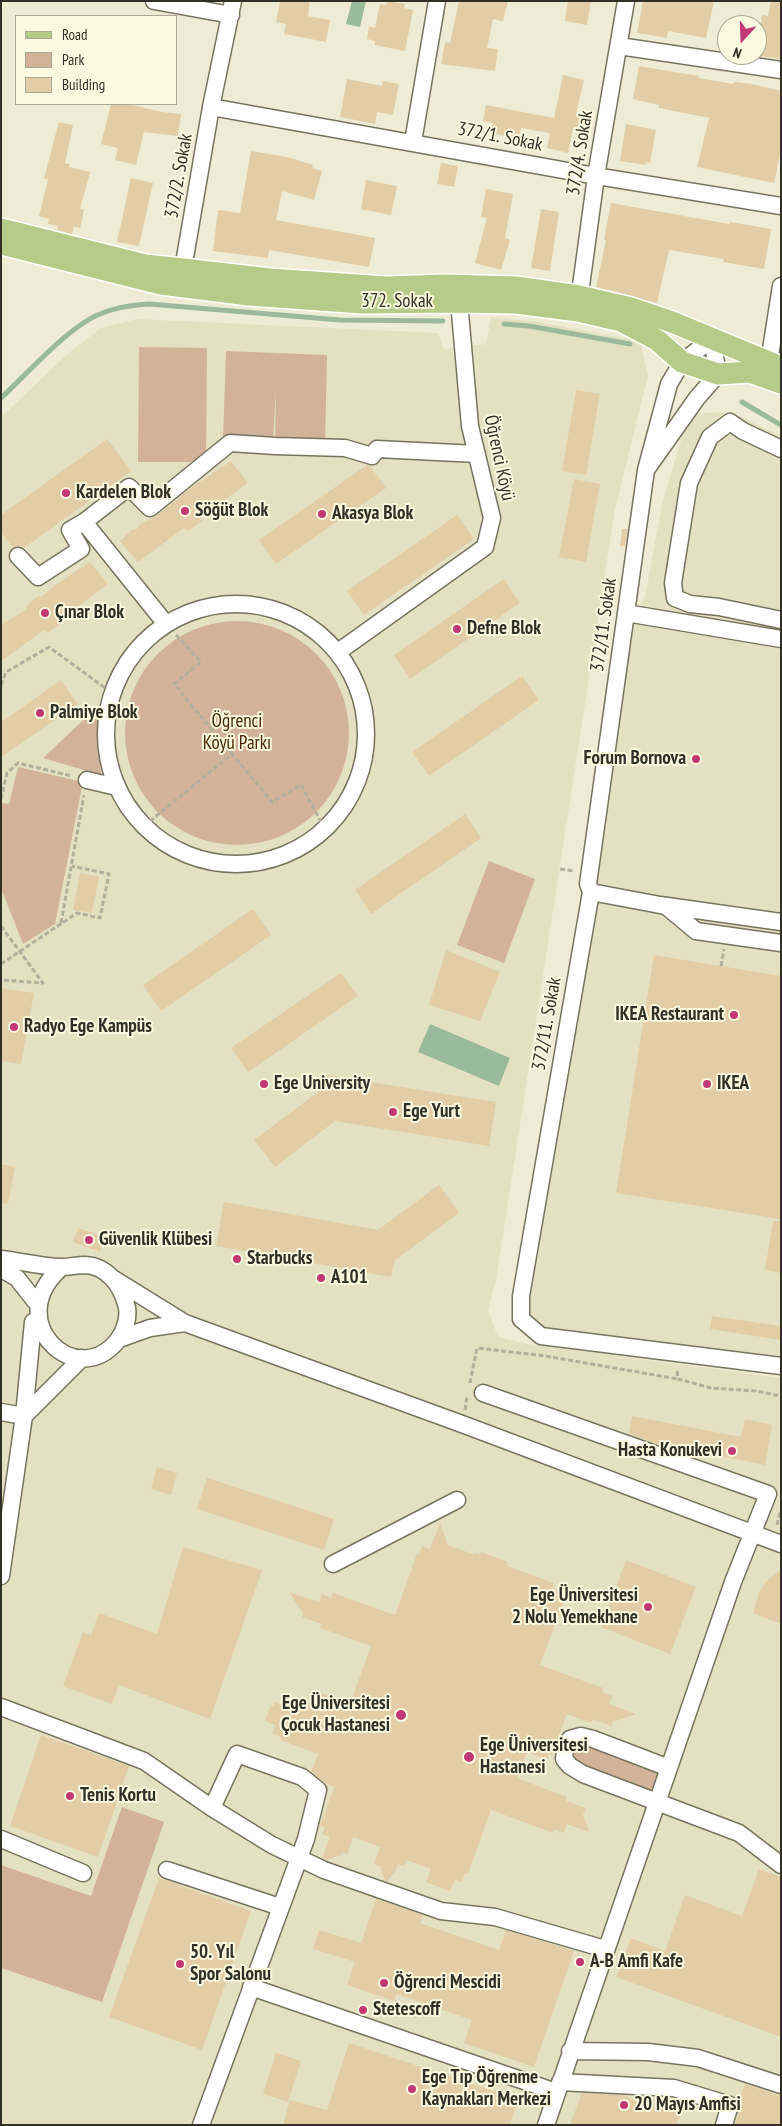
<!DOCTYPE html>
<meta charset="utf-8">
<style>
body{margin:0}
#map{position:relative;width:782px;height:2126px;overflow:hidden;background:#eeecd4;font-family:"PT Sans Narrow",sans-serif}
canvas{display:block}
.frame{position:absolute;inset:0;border:2px solid #313027;pointer-events:none}
.legend{position:absolute;left:15px;top:15px;width:162px;height:90px;box-sizing:border-box;background:#fbfae1;border:1px solid #aaa997;margin:0;padding:6px 9px;list-style:none;font-size:15px;color:#313027}
.legend li{display:flex;align-items:center;gap:10px;height:25px}
.legend b{width:25px;border:1px solid #aaa997}
.north{position:absolute;left:717px;top:15px;width:50px;height:50px;box-sizing:border-box;background:#fbfae1;border:1px solid #aaa997;border-radius:50%;rotate:200deg;font-size:14px;font-weight:700;line-height:20px;text-align:center;color:#313027}
.north::after{content:'';display:block;margin:auto;width:18px;height:22px;background:#c13874;clip-path:polygon(50% 0,100% 100%,50% 72%,0 100%)}
</style>
<div id="map">
<canvas width="782" height="2126"></canvas>
<div class="frame"></div>
<ul class="legend">
<li><b style="height:6px;background:#b7cb88"></b>Road</li>
<li><b style="height:14px;background:#d2b399"></b>Park</li>
<li><b style="height:14px;background:#e3cda6"></b>Building</li>
</ul>
<div class="north">N</div>
</div>
<script>
const ctx = document.querySelector('canvas').getContext('2d');
ctx.lineJoin = 'round';
function fill(path, color) {
  ctx.fillStyle = color;
  ctx.fill(path, 'evenodd');
}
function stroke(path, color, width, dash) {
  ctx.strokeStyle = color;
  ctx.lineWidth = width;
  ctx.lineCap = dash ? 'butt' : 'round';
  ctx.setLineDash(dash || []);
  ctx.stroke(path);
}
function write(font, color, halo, rows, align = 'center') {
  ctx.font = font + ' "PT Sans Narrow",sans-serif';
  ctx.lineWidth = 4;
  ctx.setLineDash([]);
  ctx.textBaseline = 'middle';
  ctx.strokeStyle = halo;
  ctx.fillStyle = color;
  for (const [text, x, y, turn = 0] of rows) {
    ctx.save();
    ctx.translate(x, y);
    ctx.rotate((+turn || 0) * Math.PI / 180);
    ctx.textAlign = isNaN(turn) ? turn : align;
    if (halo) ctx.strokeText(text, 0, 0);
    ctx.fillText(text, 0, 0);
    ctx.restore();
  }
}
const built = new Path2D(`
 M491,318L533,321L640,341L648,376L615,509L496,1280L488,1310L498,1337L529,1344L781,1378V2125H1V417L71,351L101,328L137,319L438,333L444,349L486,344Z
 M721,412L738,416L781,436V1357L547,1332L532,1323L527,1309L631,626L645,597L662,504L685,427L691,414Z`);
const green = new Path2D(`
 M139,347L207,348L206,462H138Z
 M226,351L327,355L325,447L275,446L276,391L273,441L223,439Z
 M125 733a112 112 0 1 1 224 0a112 112 0 1 1-224 0Z
 M96,708L101,775L43,758Z
 M18,767L83,782L55,924L23,944L1,888V803L9,804Z
 M489,861L535,879L504,963L457,945Z
 M570,1739L669,1768L658,1802L583,1774L565,1749Z
 M122,1807L164,1822L102,2002L1,1968V1865L91,1896Z`);
const water = new Path2D(`
 M352,1H366L360,27L346,24Z
 M430,1024L510,1058L499,1086L418,1052Z`);
const stream = new Path2D(`
 M504,324L529,326L630,344
 M1,398C27,374 69,326 100,314C116,307 132,305 149,304L340,320L443,321
 M742,402L781,425`);
const building = new Path2D(`
 M280,1H310L308,16L330,20L326,42L284,34L286,24L276,22Z
 M387,1L405,4L404,8L413,10L405,51L375,45V41L367,39L369,26L375,28L380,4L386,5Z
 M459,1H508L503,21L493,19L487,48L498,49L495,71L441,64L445,42L450,43Z
 M568,1H591L587,25L565,21Z
 M643,1H714L706,38L668,31L667,38L637,33Z
 M771,1H781V59L761,56L762,52L757,51L762,15L768,16Z
 M639,66L699,76V78L733,84L734,82L752,84L781,91V150L774,183L697,167L709,118L659,108V105L633,99Z
 M563,75L584,80L576,114L580,115L577,129L573,128L568,153L547,148L550,133L521,128L519,139L491,133L493,123L483,121L486,105L554,118Z
 M347,79L382,86L383,81L399,84L393,115L377,112L375,124L340,117Z
 M111,104H128L162,112L181,114L178,136L144,132L136,165L115,160L118,148L101,144Z
 M59,122L73,125L65,163L70,164L69,167L90,172L80,209L84,210L80,228L74,226L72,234L57,230L58,226L48,224L49,219L39,216L48,179L44,178Z
 M626,124L656,130L650,163L646,162L645,165L620,161Z
 M251,151L287,157L313,165L312,168L322,171L314,200L282,191L276,220L375,238L369,267L269,250L268,258L213,251L218,210L240,213Z
 M441,163L458,166L454,187L437,184Z
 M131,178L153,183L139,246L117,242Z
 M366,180L397,186L391,215L361,209Z
 M486,189L513,194L505,238L510,240L501,270L475,263L487,218L481,217Z
 M611,203L729,224L730,222L771,229L764,269L723,262L724,259L669,250L657,303L596,287L606,240H604Z
 M541,209L559,212L550,271L531,268Z
 M576,390L600,394L586,475L562,471Z
 M107,439L131,471L24,548L20,546L13,548L1,532V515Z
 M231,461L248,483L201,517L202,521L188,531L184,528L138,562L120,541L131,530L137,529L139,525L156,516L195,485Z
 M367,465L370,466L386,488L276,564L259,540Z
 M574,479L600,484L586,562L559,557Z
 M457,515L474,539L364,615L347,591Z
 M622,529H628L625,546H620Z
 M90,562L108,584L61,619L62,622L48,633L44,630L1,661V625L27,609L25,607L38,596L41,597L54,586Z
 M504,579L520,603L410,679L394,655Z
 M522,676L539,700L429,776L412,752Z
 M61,680L78,704L1,757V722Z
 M465,814L481,838L371,914L355,890Z
 M80,873L99,877L92,913L73,910Z
 M253,909L271,935L161,1011L143,985Z
 M446,950L500,972L480,1021L429,1005Z
 M654,955L781,976V1219L616,1193Z
 M341,973L358,996L248,1072L231,1048Z
 M1,988L34,993L21,1064L1,1061Z
 M320,1074L496,1102L489,1146L335,1121L275,1167L254,1140L318,1092Z
 M1,1164L15,1167L8,1204L1,1203Z
 M439,1185L459,1213L395,1260L391,1277L216,1246L224,1202L378,1230Z
 M773,1221H781V1273L765,1270Z
 M78,1228L105,1237L100,1252L73,1242Z
 M712,1316L781,1326V1340L710,1329Z
 M632,1416L741,1437L745,1419L772,1425L765,1465L655,1443L629,1434Z
 M157,1467L177,1473L171,1495L151,1489Z
 M207,1478L334,1519L324,1550L197,1509Z
 M440,1523L448,1545L475,1555V1553L480,1555L481,1552L508,1562L507,1566L554,1583L552,1589L561,1593L558,1601L563,1603L540,1665L603,1688L602,1692L612,1696L609,1704L636,1714L613,1722L611,1726L593,1719L591,1723L567,1714L552,1755L549,1754L547,1760L527,1752L517,1778L567,1797L566,1801L586,1808L583,1815L589,1832L567,1824L564,1833L554,1829L553,1833L491,1810L468,1874L465,1873L462,1882L455,1880L450,1891L426,1882L431,1869L406,1860L404,1866L398,1864L396,1870L387,1881H385L380,1866L374,1864L380,1847L353,1837L347,1854L342,1852L341,1855L327,1860L322,1858L330,1837L322,1834L325,1827L320,1826L334,1787L325,1783L311,1772L318,1754L280,1740L281,1737L272,1734L275,1725L265,1721L271,1705L274,1706L275,1702L291,1708L293,1704L306,1709L313,1690L350,1704L371,1646L320,1628L321,1624L302,1617L303,1613L289,1592L319,1602L322,1594L331,1598L333,1593L395,1615L417,1554L419,1555L422,1546L430,1549Z
 M183,1547L262,1570L210,1719L119,1685L112,1704L63,1686L83,1632L91,1635L99,1613L157,1634Z
 M626,1560L696,1587L670,1654L601,1627Z
 M781,1570V1624L753,1613L759,1593L765,1582Z
 M41,1735L129,1766L98,1857L10,1826Z
 M759,1869L781,1877V2037L616,1977L631,1938L665,1951L685,1895L742,1916Z
 M159,1878L251,1911L202,2050L109,2017Z
 M376,1899L423,1915L420,1923L499,1950L506,1930L574,1951L534,2067L464,2043L472,2020L396,1994L394,2001L347,1985L355,1962L313,1949L319,1930L361,1943Z
 M349,2043L518,2099L510,2125H283L290,2100L327,2110Z
 M276,2053L301,2061L288,2102L263,2094Z
 M745,2084L781,2096V2125H735L740,2107L739,2101Z
 M582,2093L623,2095L635,2100L636,2096L648,2097L682,2109L677,2125H570Z`);
const path = new Path2D(`
 M176,635L201,662L174,684L232,754
 M1,685L6,672L49,647L112,693
 M1,799L7,773L18,763L72,776
 M144,826L232,754L272,802L301,785L325,829
 M560,869L574,871
 M61,923L84,795
 M1,926L43,983L1,980
 M1,964L77,913L100,918L109,874L72,866
 M721,966L724,949
 M677,1371L678,1379L711,1388L756,1391L781,1396
 M470,1383L477,1348L545,1356L678,1379
 M465,1410L467,1396
 M777,1525L780,1512`);
const minor = new Path2D(`
 M154,1L231,15
 M619,46L781,70
 M211,107L596,176L781,206
 M413,142L437,1
 M183,269L211,107L233,1
 M578,308L596,176L626,1
 M769,362L781,286
 M781,449L743,431L730,422L710,437L689,483L673,583L675,598L690,604L719,607L781,620
 M646,470L697,398L718,374L712,339L682,362L669,384L646,470L588,884L591,892L521,1296V1319L541,1336L781,1366
 M84,522L166,624
 M18,556L38,577L81,549L70,530L84,522L129,487L150,508L230,443L275,446L345,448L372,456L377,449L477,454
 M106 734a130 130 0 1 1 260 0a130 130 0 1 1-260 0Z
 M626,613L781,639
 M338,652L485,547L492,518L470,426L458,290
 M87,780L117,787
 M591,892L660,905L781,922
 M666,906L696,931L781,943
 M1,1259C21,1261 42,1267 62,1267C69,1267 77,1265 85,1265C107,1266 121,1285 126,1304C130,1315 125,1331 118,1340C76,1393 0,1320 62,1267
 M1,1269L17,1278L35,1301
 M114,1279L185,1323L462,1424L781,1544
 M119,1339L150,1328L185,1323
 M483,1393L768,1494L733,1582L546,2125
 M1,1412L24,1416
 M24,1416L82,1358
 M333,1564L457,1500
 M1,1576L24,1416L33,1322
 M1,1707L144,1761L212,1808L272,1845L324,1870L441,1911L495,1917L605,1949
 M669,1768L593,1739L581,1736L570,1739L565,1749L564,1759L570,1766L583,1774L739,1833L781,1865
 M1,1839L83,1873
 M167,1870L280,1907
 M251,1987L556,2092
 M570,2051L648,2052L698,2058L781,2085
 M560,2082L674,2088L730,2105L724,2125
 M201,2125L306,1839L318,1790L302,1777L237,1754L212,1808`);
const major = new Path2D(`
 M1,229L145,265L183,269L270,279L386,287L445,285L516,287L579,296L631,308L672,322L781,367
 M1,244L161,284L249,295L362,303L459,302L516,303L578,311L621,321L657,340L682,362L718,374L750,372L781,383`);
const markers = [
 [66,493,5,"#c13874"],
 [185,511,5,"#c13874"],
 [322,514,5,"#c13874"],
 [45,613,5,"#c13874"],
 [457,629,5,"#c13874"],
 [40,713,5,"#c13874"],
 [696,759,5,"#c13874"],
 [734,1015,5,"#c13874"],
 [14,1027,5,"#c13874"],
 [264,1084,5,"#c13874"],
 [707,1084,5,"#c13874"],
 [393,1112,5,"#c13874"],
 [89,1240,5,"#c13874"],
 [237,1259,5,"#c13874"],
 [321,1278,5,"#c13874"],
 [732,1451,5,"#c13874"],
 [648,1607,5,"#c13874"],
 [401,1715,6,"#c13874"],
 [469,1757,6,"#c13874"],
 [70,1796,5,"#c13874"],
 [580,1962,5,"#c13874"],
 [180,1964,5,"#c13874"],
 [384,1983,5,"#c13874"],
 [363,2010,5,"#c13874"],
 [412,2089,5,"#c13874"],
 [624,2105,5,"#c13874"]
];
const streetNames = [
 ["372/1. Sokak",500,137,11],
 ["372/4. Sokak",580,153,-81],
 ["372/2. Sokak",179,176,-80],
 ["372. Sokak",397,302],
 ["Öğrenci Köyü",499,458,78],
 ["372/11. Sokak",604,625,-82],
 ["372/11. Sokak",547,1024,-80]
];
const poiNames = [
 ["Kardelen Blok",76,493],
 ["Söğüt Blok",195,511],
 ["Akasya Blok",332,514],
 ["Çınar Blok",55,613],
 ["Defne Blok",467,629],
 ["Palmiye Blok",50,713],
 ["Forum Bornova",686,759,"right"],
 ["IKEA Restaurant",724,1015,"right"],
 ["Radyo Ege Kampüs",24,1027],
 ["Ege University",274,1084],
 ["IKEA",717,1084],
 ["Ege Yurt",403,1112],
 ["Güvenlik Klübesi",99,1240],
 ["Starbucks",247,1259],
 ["A101",331,1278],
 ["Hasta Konukevi",722,1451,"right"],
 ["Ege Üniversitesi",638,1596,"right"],
 ["2 Nolu Yemekhane",638,1618,"right"],
 ["Ege Üniversitesi",390,1704,"right"],
 ["Çocuk Hastanesi",390,1726,"right"],
 ["Ege Üniversitesi",480,1746],
 ["Hastanesi",480,1768],
 ["Tenis Kortu",80,1796],
 ["50. Yıl",190,1953],
 ["Spor Salonu",190,1975],
 ["A-B Amfi Kafe",590,1962],
 ["Öğrenci Mescidi",394,1983],
 ["Stetescoff",373,2010],
 ["Ege Tıp Öğrenme",422,2078],
 ["Kaynakları Merkezi",422,2100],
 ["20 Mayıs Amfisi",634,2105]
];
const parkNames = [
 ["Öğrenci",237,722],
 ["Köyü Parkı",237,744]
];
fill(built, '#e4e1c2');
fill(green, '#d2b399');
fill(water, '#9abb9b');
stroke(stream, '#9abb9b', 5);
fill(building, '#e3cda6');
stroke(minor, '#76745e', 19);
stroke(major, '#fff', 24);
stroke(path, '#b2b09d', 3, [5, 2.5]);
stroke(minor, '#fff', 16);
stroke(major, '#b7cb88', 21);
for (const [x, y, r, color] of markers) {
  const dot = new Path2D();
  dot.arc(x, y, r, 0, 2 * Math.PI);
  ctx.fillStyle = color;
  ctx.fill(dot);
  stroke(dot, '#fbfae1', 2);
}
write('19px', '#313027', '#fbfae1', streetNames);
write('bold 19px', '#313027', '#fbfae1', poiNames, 'left');
write('19px', '#4a2702', '#fbfae1', parkNames);
</script>
